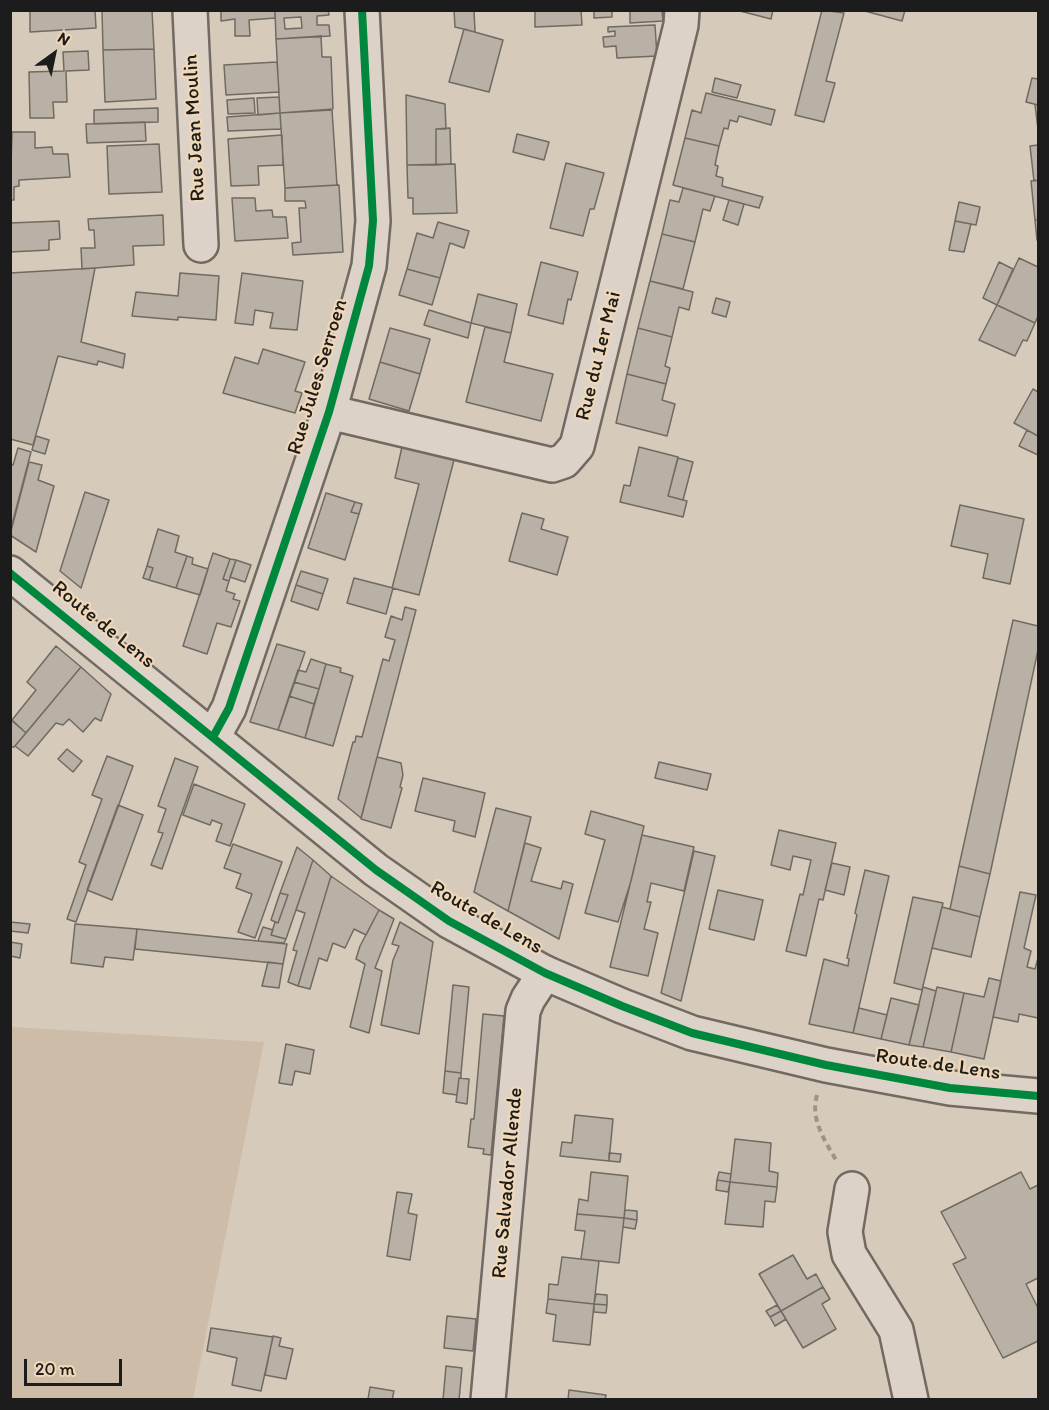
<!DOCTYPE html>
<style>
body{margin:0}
#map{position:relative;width:1049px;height:1410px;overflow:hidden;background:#d6caba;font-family:Itim,sans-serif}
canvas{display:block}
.frame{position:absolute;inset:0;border:12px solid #1c1c1c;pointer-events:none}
.north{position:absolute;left:24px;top:24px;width:60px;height:60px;-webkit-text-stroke:4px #efd7b7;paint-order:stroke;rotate:33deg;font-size:16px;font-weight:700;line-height:24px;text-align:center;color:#1c1c1c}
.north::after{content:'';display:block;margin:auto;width:21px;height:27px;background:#1c1c1c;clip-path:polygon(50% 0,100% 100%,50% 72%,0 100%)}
.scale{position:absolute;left:24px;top:1359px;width:98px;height:27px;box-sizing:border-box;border:3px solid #1c1c1c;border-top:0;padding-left:8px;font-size:18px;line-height:21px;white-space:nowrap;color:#1c1c1c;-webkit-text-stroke:4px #efd7b7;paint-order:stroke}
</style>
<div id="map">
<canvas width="1049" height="1410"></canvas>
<div class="frame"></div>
<div class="north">N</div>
<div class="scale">20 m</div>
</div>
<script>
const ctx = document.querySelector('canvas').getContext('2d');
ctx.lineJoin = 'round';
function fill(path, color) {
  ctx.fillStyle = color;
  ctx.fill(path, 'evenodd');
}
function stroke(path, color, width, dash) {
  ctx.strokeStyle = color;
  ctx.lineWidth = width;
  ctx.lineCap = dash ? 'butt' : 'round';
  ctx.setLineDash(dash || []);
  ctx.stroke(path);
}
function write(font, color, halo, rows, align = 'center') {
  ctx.font = font + ' Itim,sans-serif';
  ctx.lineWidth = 4.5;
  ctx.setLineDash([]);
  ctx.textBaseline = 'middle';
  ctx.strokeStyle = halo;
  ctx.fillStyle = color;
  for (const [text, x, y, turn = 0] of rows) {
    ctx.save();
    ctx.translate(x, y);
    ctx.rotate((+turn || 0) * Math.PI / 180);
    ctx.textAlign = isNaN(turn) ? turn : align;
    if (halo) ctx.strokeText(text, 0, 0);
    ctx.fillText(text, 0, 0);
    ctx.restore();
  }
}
const green = new Path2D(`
 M11,1027L264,1042L193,1399H11Z`);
const building = new Path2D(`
 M30,10H95L96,28L30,32Z
 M102,10H152L154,49L103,50Z
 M221,10H275V18L249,20L250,36H235V19L221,21Z
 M275,10H328L329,15L317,16V25H329L330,36L276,39ZM301,17L302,28L285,29L284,18Z
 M454,10H474L475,32L455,27Z
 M535,10H581L582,25L535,27Z
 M594,10H612V17L594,18Z
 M630,10H662L663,21L630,23Z
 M736,10H773L771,19Z
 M822,10L844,13L826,81L835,83L824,122L795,115Z
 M861,10H905L902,21Z
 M655,25L657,56L617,58L616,46L604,47L603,37L615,36V31L608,32V27Z
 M464,29L503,40L489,92L449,82Z
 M321,36L322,57H331L333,109L280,113L276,39Z
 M154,49L156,99L105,102L103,50Z
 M88,51L89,70L66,71L67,102H53L54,118H30L29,72L64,71L63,52Z
 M277,62L279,92L226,95L224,65Z
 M715,78L741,85L737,98L712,92Z
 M1032,78L1038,79V105L1026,102Z
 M706,93L775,110L771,125L739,116L737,122L730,120L728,129L724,128L719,146L685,138L692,110L701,113Z
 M406,95L445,104L446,129H436V165H407Z
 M279,97L280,113L258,115L257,98Z
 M254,98L255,113L228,114L227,100Z
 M1035,105H1038V129Z
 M158,108V122L94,124V110Z
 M332,110L337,185L285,188L280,113Z
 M280,113L281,129L228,131L227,117Z
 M145,122L146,141L87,143L86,124Z
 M450,128L451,164L436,165V129Z
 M12,132H35V148L52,147L53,154H68L70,177L19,180V186L14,187V200H10Z
 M517,134L549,142L544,160L513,152Z
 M282,135L283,165L258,166L259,185L231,186L228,139Z
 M685,138L719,146L715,165L718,166L716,176L723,178L722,186L763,197L759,208L673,185Z
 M159,144L162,192L109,194L107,146Z
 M1038,145V180L1034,181L1030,146Z
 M566,163L604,173L594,209H590L583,236L550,228Z
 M455,164L457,213L413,214V198H408L407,165Z
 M1038,180V220H1035L1031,181Z
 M339,185L343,252L293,255L292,243L301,242L299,208H306L305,201H285V188Z
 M683,188L715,196L710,211L703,209L695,242L662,234L670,200L679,202Z
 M232,198H255L256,211L272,210L273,217H286L288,238L235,241Z
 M729,200L744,204L738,225L723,220Z
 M959,202L980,207L976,225L955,221Z
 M163,215L164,245L133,246L134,265L82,269L81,248H95L94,230H89L88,219Z
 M1035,220H1038V241L1037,240Z
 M59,221L60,239L49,240V250L10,252V223Z
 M955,221L971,224L964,252L949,250Z
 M438,222L469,231L464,248L450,243L440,278L407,269L417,233L433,238Z
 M662,234L695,242L683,289L650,281Z
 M1019,258L1038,267V316L1035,323L997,305Z
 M541,262L578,272L571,300L568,299L563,324L528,315Z
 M999,262L1013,269L997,305L983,298Z
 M95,268L81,342L125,354L123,368L98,361L97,365L58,356L33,445L10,439V273Z
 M407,269L440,278L432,305L399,295Z
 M180,273L219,276L216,320L178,317V320L132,316L136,292L178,296Z
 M242,273L303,281L297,330L270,328L273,313L255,310L253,325L235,323Z
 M650,281L693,292L689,310L679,307L672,337L638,328Z
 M478,294L517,304L511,333L471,323Z
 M716,298L730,302L726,317L712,313Z
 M997,305L1035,323L1027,341L1023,340L1015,356L979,340Z
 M429,310L471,323L468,338L424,325Z
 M485,327L511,333L504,362L553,374L541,421L466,402Z
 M390,328L430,339L420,374L380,362Z
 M638,328L672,337L665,366L670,368L666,384L627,374Z
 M263,349L305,362L295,391L302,393L295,413L223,393L235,357L258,364Z
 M380,362L420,374L409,411L369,399Z
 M627,374L666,384L662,400L675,404L667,436L616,423Z
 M1033,389L1038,392V436L1014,423Z
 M1027,430L1038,436V455L1019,446Z
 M36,436L49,440L45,454L32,450Z
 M402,447L454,460L419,595L392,588L419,484L395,478Z
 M639,447L678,457L668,496L687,501L683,517L620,502L624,485L630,486Z
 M18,448L31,452L10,532V464L13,465Z
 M678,458L693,462L683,500L668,496Z
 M29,462L42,465L38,480L54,486L36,552L10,535Z
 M85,492L109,500L81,588L60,571Z
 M326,493L355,502L351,512L359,514L345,560L308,548Z
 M355,502L362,504L359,514L351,512Z
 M960,505L1024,519L1010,584L983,578L988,554L951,546Z
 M522,513L544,519L541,529L568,537L557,575L509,561Z
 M158,529L179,536L175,552L187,556L176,588L149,580L153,568L147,566Z
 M213,553L230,559L223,579L229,581L226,591L235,594L233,599L240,601L231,627L217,623L207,654L183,646Z
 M187,556L193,558L192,564L208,569L200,595L176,588Z
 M230,559L236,560L229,581L223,579Z
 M236,560L251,565L245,582L230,577Z
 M147,566L153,568L149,580L143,578Z
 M301,571L328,579L323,594L296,585Z
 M354,578L393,588L386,614L347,603Z
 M296,585L323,594L318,610L291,601Z
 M405,607L416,610L361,818L338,799L353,742H355L356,736L362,737L383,659L389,661L395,640L385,637L391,616L402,620Z
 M1013,620L1038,626V650L990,874L959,866Z
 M277,644L305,652L278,730L250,722Z
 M56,646L81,667L26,733L12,720L36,690L27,682Z
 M311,659L326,664L319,689L294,682L298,670L306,672Z
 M326,664L341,668L340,672L353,676L333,746L305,738Z
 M81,667L111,694L101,721L95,718L83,732L69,719L63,725L56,723L28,756L15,746Z
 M294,682L319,689L314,704L289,696Z
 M289,696L314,704L305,738L278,730Z
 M10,719L26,733L14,747H10Z
 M67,749L82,761L73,772L58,759Z
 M107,756L133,766L76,922L67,919L86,865L79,862L102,799L92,795Z
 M377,757L401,763L403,775L400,787L402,788L391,828L361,819Z
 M175,758L198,767L162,869L151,865L163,833L158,832L166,809L158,806Z
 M659,762L711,774L707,790L655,778Z
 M423,778L485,793L475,837L453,831L455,821L415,811Z
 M194,784L245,804L230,846L216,841L222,824L212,820L210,825L183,815Z
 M118,805L143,815L112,900L87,890Z
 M496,808L531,817L508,911L474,892Z
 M591,811L644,826L631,881L618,922L585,913L605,840L585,834Z
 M779,830L836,843L823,900L819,899L806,956L786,951L800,894L803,895L811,860L793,856L790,870L771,865Z
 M642,835L694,847L684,891L651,883L647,902H651L644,929L658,933L648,976L610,967Z
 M525,843L541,848L531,881L561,889L563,881L573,884L559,939L508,911Z
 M233,844L282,862L255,938L238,932L252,894L236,888L241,874L224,868Z
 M297,847L313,860L286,939L271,935L275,922L278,923L288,895L280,893Z
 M694,851L715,856L681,1001L661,993Z
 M313,860L331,876L298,986L288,982L297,951L293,950L305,913L296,910Z
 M832,863L850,867L844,895L825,890Z
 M959,866L990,874L980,917L950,909Z
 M865,870L889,876L853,1033L809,1024L824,959L848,966L849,959L847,958L857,915L855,913Z
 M331,876L379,910L366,935L354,929L345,948L333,943L327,961L319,958L310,989L298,986Z
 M718,890L763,900L754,940L709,929Z
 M1020,892L1036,895L1024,948L1031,951L1027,967L1035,969L1038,958V1018L1019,1014L1018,1022L993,1017Z
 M280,893L288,895L278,923L271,920Z
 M913,897L943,903L922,990L894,983Z
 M942,907L980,917L971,957L932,948Z
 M379,910L394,919L375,968L382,971L369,1033L350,1027L365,964L356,959L360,946Z
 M10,922L30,924L28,933L10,931Z
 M400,922L433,942L419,1034L381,1025L393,960L399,946L392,944Z
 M75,924L137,929L133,960L105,957L103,967L71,963Z
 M263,927L273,930L271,935L286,939L284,943L258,941Z
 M137,929L258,941L287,944L283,964L135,949Z
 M10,942L22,944L20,958L10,956Z
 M268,962L283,964L279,988L262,986Z
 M989,978L1001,981L984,1059L951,1052L964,993L984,997Z
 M453,985L469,987L461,1073L445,1071Z
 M923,987L936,991L923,1047L909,1045Z
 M937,987L964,993L951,1052L923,1047Z
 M891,998L919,1005L909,1045L881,1039Z
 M859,1008L887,1015L881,1039L853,1033Z
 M483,1014L504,1016L491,1155L483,1154L484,1149L468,1147L471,1119H474Z
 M286,1044L314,1050L310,1074L295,1071L292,1085L279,1083Z
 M445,1071L461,1073V1078H459L457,1095L443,1093Z
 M459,1078L469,1079L467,1104L456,1102Z
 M575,1115L613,1119L609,1161L560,1156L562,1142L572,1143Z
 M735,1139L771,1143L769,1171L778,1173L777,1187L730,1182Z
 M609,1153L621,1154L620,1162L609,1161Z
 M591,1172L628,1176L624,1218L577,1214L579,1199L588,1201Z
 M719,1172L731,1174L730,1182L717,1180Z
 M1021,1172L1030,1189L1038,1185V1278L1026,1284L1038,1308V1341L1003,1358L953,1264L966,1258L941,1212Z
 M717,1180L730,1182L728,1192L716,1190Z
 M730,1182L777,1187L775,1202L765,1201L763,1227L725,1224Z
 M397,1192L412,1194L408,1213L417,1215L410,1260L387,1256Z
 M625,1210L637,1211V1220L624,1218Z
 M577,1214L624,1218L619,1263L581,1259L585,1231L575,1230Z
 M624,1218L637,1220L635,1229L623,1227Z
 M793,1255L807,1279L816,1274L823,1287L781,1311L759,1274Z
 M562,1257L599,1261L594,1304L548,1299L549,1284L558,1285Z
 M823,1287L830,1299L822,1304L836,1329L803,1348L781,1311Z
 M596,1294L607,1295V1305L594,1304Z
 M548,1299L594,1304L590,1345L553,1341L556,1315L546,1313Z
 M594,1304L607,1305L606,1313L594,1312Z
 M777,1305L781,1311L770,1317L766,1311Z
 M781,1311L786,1319L775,1326L770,1317Z
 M447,1316L476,1319L473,1351L444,1348Z
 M211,1328L273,1337L261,1391L232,1385L237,1358L207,1351Z
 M273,1336L281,1338L279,1346L293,1349L286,1379L265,1375Z
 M446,1366L462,1368L459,1400H443Z
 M370,1387L394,1391L392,1400H363L368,1399Z
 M569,1390L606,1395L605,1400H568Z`);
const path = new Path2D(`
 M817,1095C810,1119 824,1139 836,1160`);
const street = new Path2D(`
 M190,10L201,245
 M329,412L552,465L564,461L577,446L681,25L682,10
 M213,737L229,708L329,412L369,266L373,221L362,10
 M852,1189L845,1232L849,1254L896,1330L911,1400
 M488,1400L523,1011L528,999L545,973`);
const secondary = new Path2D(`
 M10,573L376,870L449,921L545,973L622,1006L692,1033L826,1065L950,1088L1038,1096`);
const cycleway = new Path2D(`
 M10,573L376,870L449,921L545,973L622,1006L692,1033L826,1065L950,1088L1038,1096
 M213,737L229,708L329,412L369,266L373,221L362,10`);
const streetNames = [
 ["Rue Jean Moulin",195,128,-93],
 ["Rue du 1er Mai",599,356,-76],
 ["Rue Jules Serroen",318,377,-73],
 ["Route de Lens",103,625,39],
 ["Route de Lens",486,918,30],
 ["Route de Lens",938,1065,8],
 ["Rue Salvador Allende",508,1183,-85]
];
fill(green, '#cdbca7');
fill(building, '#b9b1a5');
stroke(building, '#706a63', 1.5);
stroke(street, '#706a63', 38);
stroke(secondary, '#706a63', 38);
stroke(path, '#9a948c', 4, [6, 4.5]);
stroke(street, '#dcd2c7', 33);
stroke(secondary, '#dcd2c7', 33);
stroke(cycleway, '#00873e', 8);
write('21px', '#1c1c1c', '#efd7b7', streetNames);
</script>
